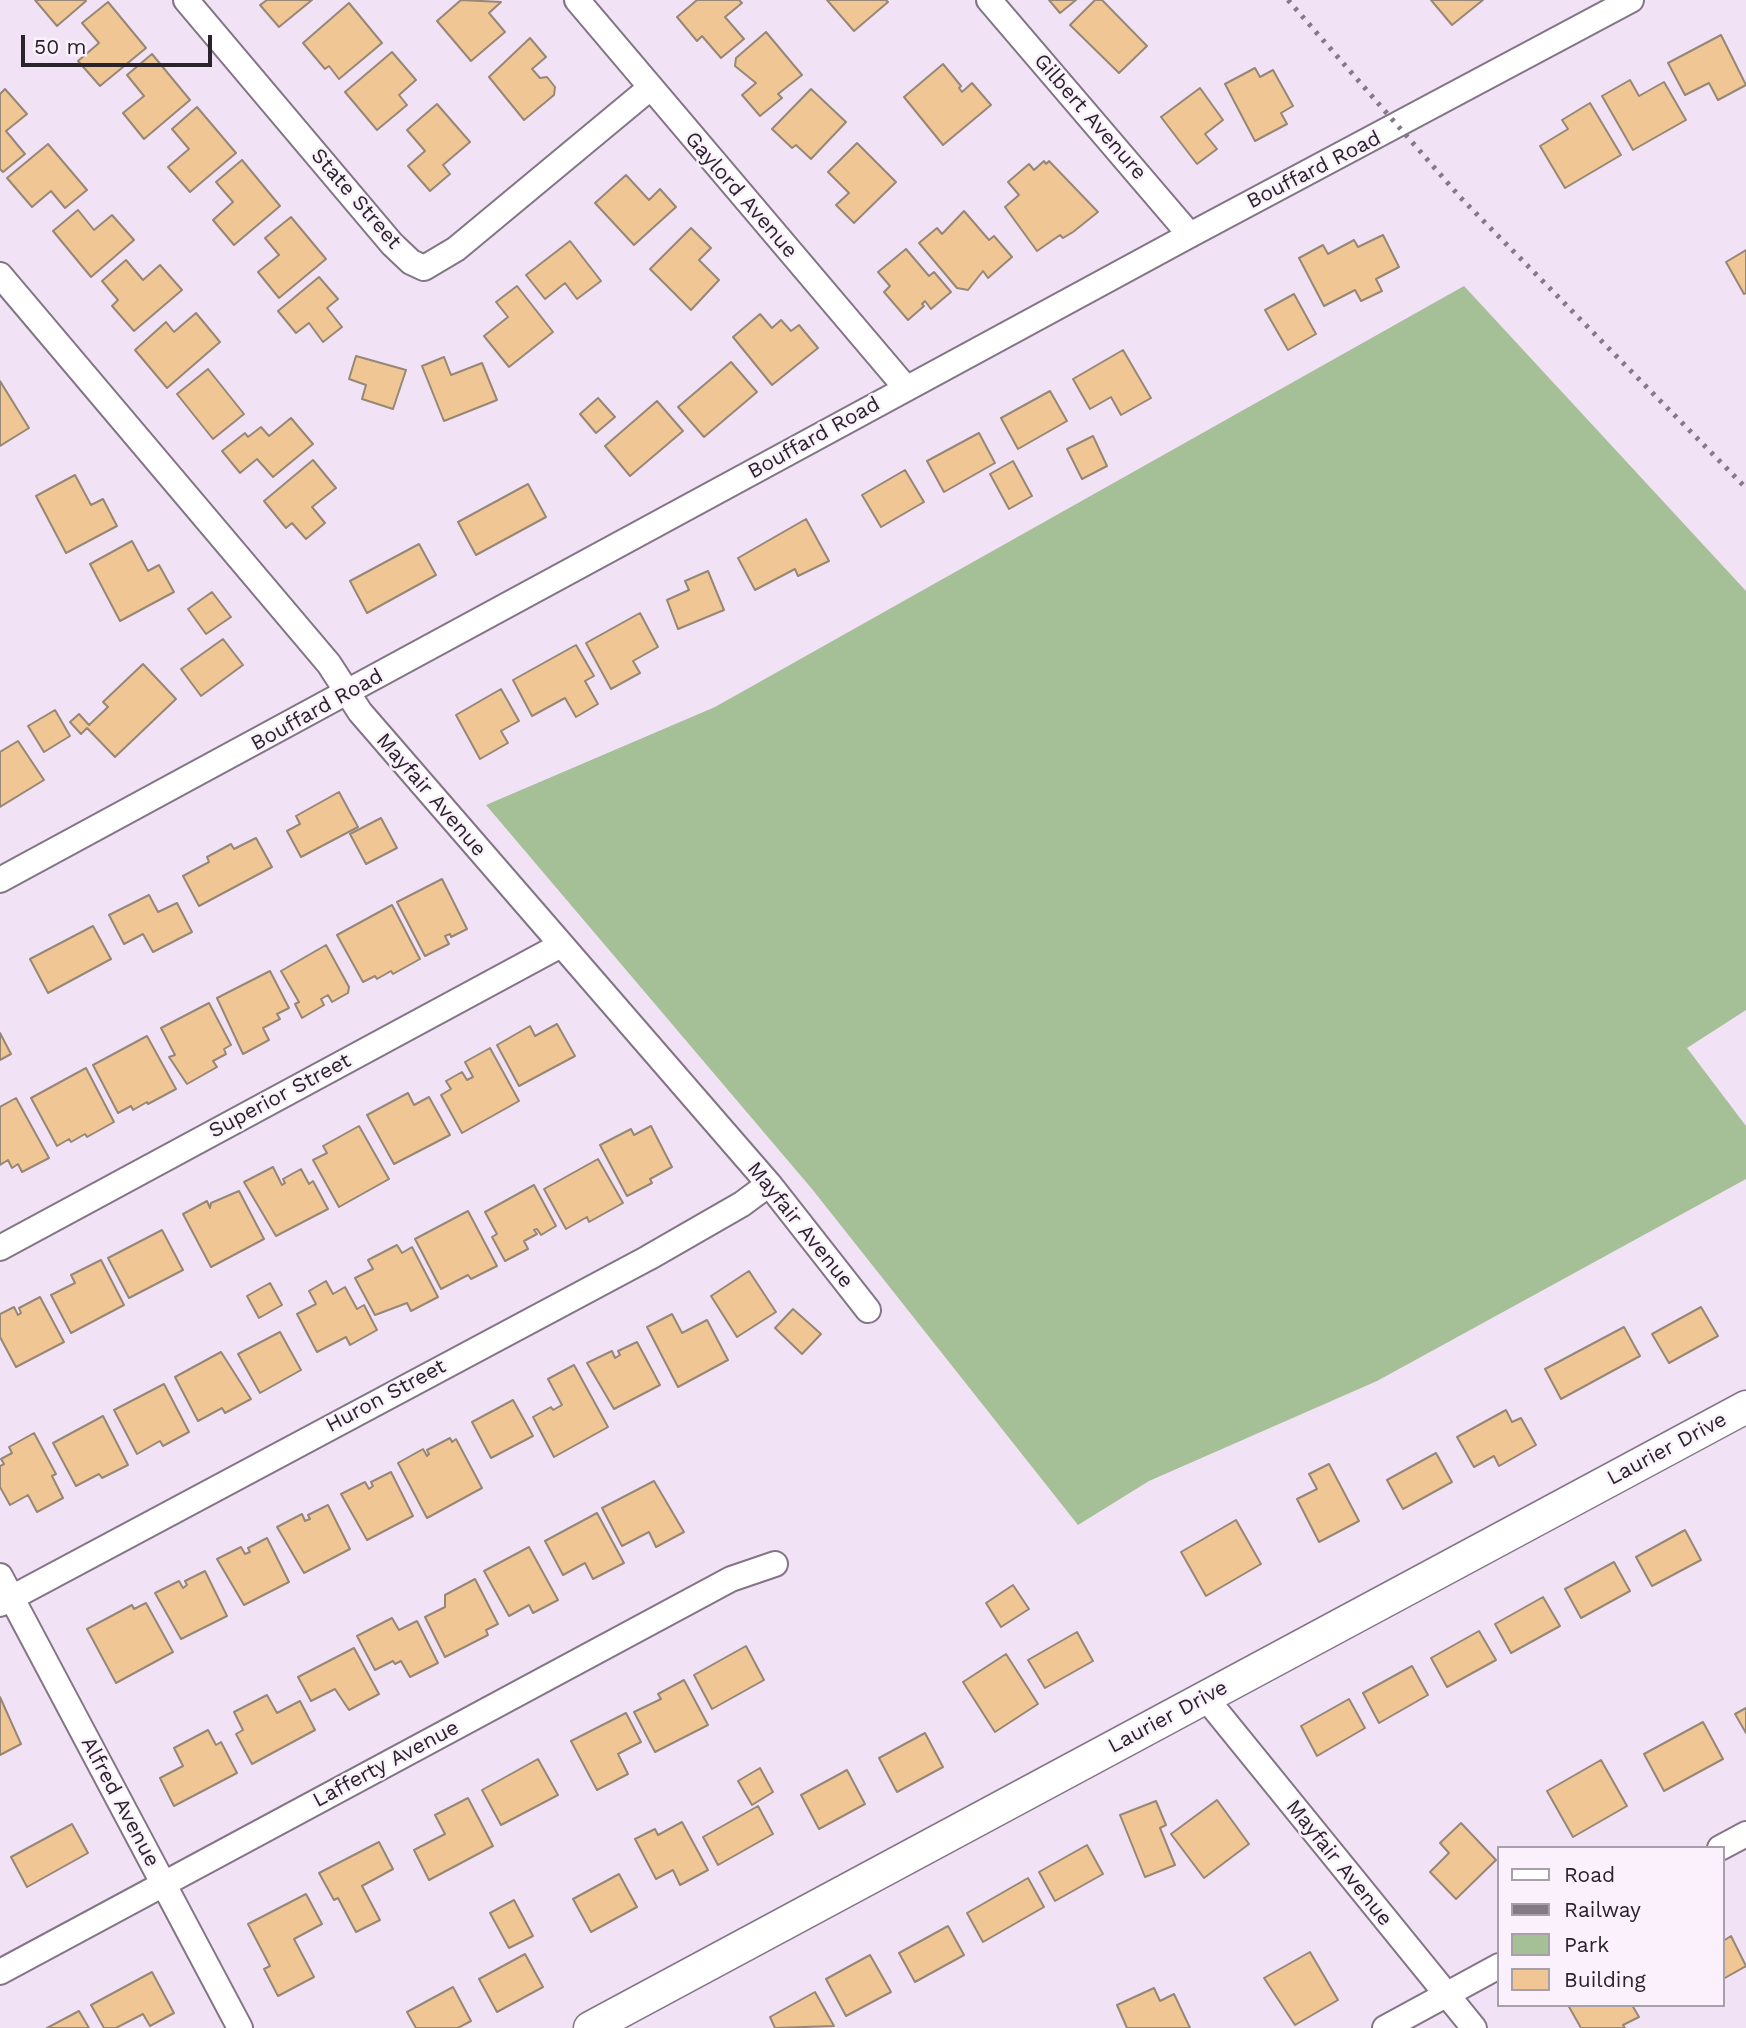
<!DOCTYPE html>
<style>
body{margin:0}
#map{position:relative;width:1746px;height:2028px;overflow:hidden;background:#f2e2f5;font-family:"Work Sans",sans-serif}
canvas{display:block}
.legend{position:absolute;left:1497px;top:1846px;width:228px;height:161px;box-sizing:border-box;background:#fbf1fd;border:2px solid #a79fa9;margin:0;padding:9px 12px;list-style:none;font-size:21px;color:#29232a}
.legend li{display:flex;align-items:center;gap:14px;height:35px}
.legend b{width:35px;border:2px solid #a79fa9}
.scale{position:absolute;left:21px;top:35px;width:191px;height:32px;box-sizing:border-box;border:4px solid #29232a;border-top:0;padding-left:9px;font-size:21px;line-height:24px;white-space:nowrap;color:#29232a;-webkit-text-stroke:5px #fbf1fd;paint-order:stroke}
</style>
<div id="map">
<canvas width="1746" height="2028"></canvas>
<ul class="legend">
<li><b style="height:9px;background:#fff"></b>Road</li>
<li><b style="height:9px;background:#847a86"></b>Railway</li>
<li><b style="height:19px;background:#a5bf96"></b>Park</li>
<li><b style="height:19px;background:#f1c695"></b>Building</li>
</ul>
<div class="scale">50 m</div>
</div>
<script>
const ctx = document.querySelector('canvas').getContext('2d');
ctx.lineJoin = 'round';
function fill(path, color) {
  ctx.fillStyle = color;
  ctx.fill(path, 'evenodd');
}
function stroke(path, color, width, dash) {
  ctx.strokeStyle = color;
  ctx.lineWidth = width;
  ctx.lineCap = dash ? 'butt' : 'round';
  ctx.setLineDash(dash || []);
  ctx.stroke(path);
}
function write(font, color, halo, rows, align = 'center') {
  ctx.font = font + ' "Work Sans",sans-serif';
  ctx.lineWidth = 5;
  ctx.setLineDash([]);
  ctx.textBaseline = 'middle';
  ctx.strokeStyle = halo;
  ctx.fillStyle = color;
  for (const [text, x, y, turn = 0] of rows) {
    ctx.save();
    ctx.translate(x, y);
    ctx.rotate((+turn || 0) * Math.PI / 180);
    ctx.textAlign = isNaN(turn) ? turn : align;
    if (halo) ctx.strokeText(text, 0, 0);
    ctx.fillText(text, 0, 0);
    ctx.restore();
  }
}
const green = new Path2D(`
 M1464,286L1746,591V1010L1687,1048L1746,1126V1179L1377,1381L1149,1481L1078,1525L812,1189L486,805L715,707Z`);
const building = new Path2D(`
 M35,0H85L86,1L57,26Z
 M267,0H312L279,27L260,5Z
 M461,0L501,2L489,13L505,32L471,61L437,21Z
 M697,0H739L742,3L725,17L744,39L721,58L702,36L697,41L677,17Z
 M827,0H886L888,2L854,31Z
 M1049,0H1076L1060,13Z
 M1095,0H1102L1147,46L1119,73L1070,25Z
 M1431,0H1483L1452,25Z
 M108,2L146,48L100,86L78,61L99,43L82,23Z
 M349,3L382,43L339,79L329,66L325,69L303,43Z
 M766,32L802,75L778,94L782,98L760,116L742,95L756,83L735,66L736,58Z
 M1721,35L1746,85L1718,100L1709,83L1685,95L1668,63Z
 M530,38L546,57L532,69L540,78L547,77L555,87L554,95L524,120L489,77Z
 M392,52L416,80L399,95L407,105L377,130L345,92Z
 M152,54L190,100L144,139L123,113L144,96L127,75Z
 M943,64L961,86L959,88L962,92L972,83L991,105L943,145L904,97Z
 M1255,68L1260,77L1273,70L1293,106L1281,113L1287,124L1255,141L1225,84Z
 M1630,80L1639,96L1664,82L1686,120L1633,150L1602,96Z
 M1200,88L1223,120L1205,134L1217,149L1197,164L1161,117Z
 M5,89L27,114L6,131L25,154L3,172L0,169V94Z
 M811,89L846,122L811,159L796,145L792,148L772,129Z
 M1590,103L1621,155L1565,188L1540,146L1568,129L1562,120Z
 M437,104L470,142L443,165L450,174L430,191L408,166L425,151L407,130Z
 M197,107L236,153L190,192L168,167L189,149L172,129Z
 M857,143L896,182L854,223L836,205L849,193L828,172Z
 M48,144L87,190L65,208L51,191L32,207L7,178Z
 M242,160L280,206L234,245L213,220L233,202L216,182Z
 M1044,161L1046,164L1049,161L1098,212L1073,232L1063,238L1060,235L1037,251L1005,207L1019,195L1008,182L1029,164L1034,170Z
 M626,175L649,200L660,189L676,207L634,245L595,203Z
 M78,210L94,230L112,215L134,240L91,277L53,231Z
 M964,211L989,240L994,236L1012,257L988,278L983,271L968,290L957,288L919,243L937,228L942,234Z
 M291,217L326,259L279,298L258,272L279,255L265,238Z
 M691,228L711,248L699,260L719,280L691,310L650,269Z
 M1383,235L1399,267L1376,279L1382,291L1361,301L1355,290L1324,306L1299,258L1323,245L1328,254L1354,240L1358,247Z
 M570,241L601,281L577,299L565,283L545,299L526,275Z
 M906,249L929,276L934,272L951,292L931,309L925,301L922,304L924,306L908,320L884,292L890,286L878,272Z
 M1746,250V293L1744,294L1726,262Z
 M126,260L143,280L160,265L182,290L134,331L112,306L118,300L102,281Z
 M319,277L338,299L327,308L342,327L323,342L309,323L296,333L278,311Z
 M517,286L553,332L509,367L484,336L508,317L496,302Z
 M1294,294L1316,334L1288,350L1265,310Z
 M196,313L220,342L167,388L135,350L166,322L174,332Z
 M760,314L772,328L781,320L791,331L799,325L818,348L772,385L733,337Z
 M1123,350L1151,398L1121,415L1111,397L1090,409L1073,379Z
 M356,356L406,370L393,409L362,399L366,385L349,379Z
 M444,357L451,375L482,363L497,400L444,421L422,366Z
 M731,362L757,392L704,437L678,407Z
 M208,369L244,414L213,439L177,394Z
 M0,381L29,428L0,446Z
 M1050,391L1067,421L1018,449L1001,418Z
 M598,398L615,417L596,433L580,414Z
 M657,401L683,431L630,476L605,446Z
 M291,418L313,444L273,477L257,459L240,473L222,451L245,433L248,437L261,427L269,436Z
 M979,433L995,463L944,492L927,461Z
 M1093,436L1107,466L1082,479L1067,449Z
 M313,460L336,488L312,507L325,523L306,539L292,523L286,528L264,501Z
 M1013,461L1032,496L1009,509L990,474Z
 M905,470L924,502L881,527L862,495Z
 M75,475L91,505L103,499L117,526L66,553L36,496Z
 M528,484L546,517L476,555L458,522Z
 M806,519L829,561L798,576L795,569L755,590L738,558Z
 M132,541L148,571L159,565L174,592L120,621L90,564Z
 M419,544L436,575L367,613L350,581Z
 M708,571L724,610L678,629L667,600L689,590L685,581Z
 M212,592L231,617L206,634L188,609Z
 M640,613L658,647L633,661L640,673L611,689L586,643Z
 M223,639L243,665L201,696L181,669Z
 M576,645L594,676L585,681L598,704L576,717L565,698L532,716L513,680Z
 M143,664L176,699L115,757L87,728L81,734L70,722L79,714L89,725L108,707L103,702Z
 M501,689L519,721L501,731L508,743L480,759L456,715Z
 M55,710L70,736L44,752L28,726Z
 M18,741L44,780L0,807V752Z
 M339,792L358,827L301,857L287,831L300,824L296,816Z
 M381,818L397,848L366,864L350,834Z
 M256,838L272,867L199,906L183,876L209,862L207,857L231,844L234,849Z
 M442,879L467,929L451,937L450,934L445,936L449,944L425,956L397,902Z
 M149,895L158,912L177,903L192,932L153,952L143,934L124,944L109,915Z
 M392,905L420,959L393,974L391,971L377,979L375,976L363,982L337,935Z
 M93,926L111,959L48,993L30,959Z
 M326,945L349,987L348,993L332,1002L328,995L321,999L324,1005L302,1018L295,1004L299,1002L281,971Z
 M270,971L289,1008L277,1014L280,1019L263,1028L269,1040L243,1054L217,998Z
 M209,1003L231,1045L224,1049L226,1054L213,1061L217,1067L187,1084L169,1057L175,1055L161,1028Z
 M557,1024L575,1056L519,1086L497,1045L530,1026L535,1036Z
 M0,1033L11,1054L0,1060Z
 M147,1036L176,1089L148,1104L147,1102L133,1110L131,1106L118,1113L93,1065Z
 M490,1048L519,1101L462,1133L441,1095L451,1089L446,1081L462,1072L467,1080L473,1077L465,1062Z
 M86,1068L114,1122L87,1137L85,1134L71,1142L69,1139L57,1146L31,1098Z
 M408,1093L414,1105L429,1097L450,1135L394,1164L367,1115Z
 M16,1098L49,1158L22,1172L18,1164L12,1168L8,1160L0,1165V1107Z
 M359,1126L389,1179L339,1207L313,1160L327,1153L323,1146Z
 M651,1126L672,1167L650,1179L652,1183L627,1196L600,1145L631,1129L634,1135Z
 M598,1159L623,1203L589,1222L587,1217L566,1229L544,1189Z
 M273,1167L282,1185L285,1183L283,1179L301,1169L309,1184L313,1181L328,1209L276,1236L244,1182Z
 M534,1185L556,1226L541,1235L537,1229L534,1230L537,1234L524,1241L528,1249L505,1261L492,1237L497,1234L485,1212Z
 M239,1191L264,1239L211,1267L183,1214L207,1201L210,1208L211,1203Z
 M468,1211L497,1266L471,1279L468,1275L441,1289L415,1239Z
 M162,1230L183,1270L129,1298L108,1258Z
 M397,1245L402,1253L412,1247L438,1297L411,1311L407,1303L375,1315L355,1278L373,1269L368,1260Z
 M101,1260L124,1305L71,1333L51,1295L75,1283L71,1275Z
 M749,1271L776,1312L737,1337L711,1296Z
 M326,1281L333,1294L345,1287L357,1309L364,1305L377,1330L350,1345L346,1337L317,1352L297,1314L316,1304L309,1291Z
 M270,1283L282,1305L259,1318L247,1296Z
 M40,1297L64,1342L16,1367L0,1337V1314L14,1307L18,1315L21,1313L19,1308Z
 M1701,1307L1718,1336L1669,1363L1652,1334Z
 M793,1309L821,1334L802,1354L775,1328Z
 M672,1314L682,1333L707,1320L728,1360L678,1387L647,1327Z
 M1624,1327L1640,1356L1561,1399L1545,1369Z
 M280,1332L301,1370L260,1393L238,1354Z
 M637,1342L660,1385L614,1409L587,1363L612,1351L615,1358L620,1355L618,1351Z
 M221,1352L251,1399L225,1413L222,1408L198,1421L175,1377Z
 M574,1365L608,1427L554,1457L533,1417L551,1407L553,1410L562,1405L548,1379Z
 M164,1384L189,1432L163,1446L160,1441L137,1454L114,1410Z
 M513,1400L533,1436L491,1458L472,1422Z
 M1506,1410L1512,1422L1521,1418L1536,1445L1499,1466L1494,1456L1474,1467L1457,1437Z
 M103,1416L128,1465L102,1478L99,1474L76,1486L53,1443Z
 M34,1433L56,1474L52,1476L63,1498L37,1512L28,1495L10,1505L0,1487V1466L4,1464L1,1459L12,1453L9,1447Z
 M450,1438L452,1442L456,1439L482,1488L427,1518L398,1463L423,1449L427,1456L429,1454L427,1450Z
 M1436,1453L1452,1482L1403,1509L1387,1480Z
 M1329,1464L1359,1521L1319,1542L1297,1499L1317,1489L1309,1474Z
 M391,1472L413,1516L367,1540L341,1494L365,1482L369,1489L373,1486L371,1482Z
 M654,1481L684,1532L656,1547L649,1532L622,1546L602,1508Z
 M328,1505L350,1549L304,1573L277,1527L302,1514L305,1521L310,1519L308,1515Z
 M597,1513L624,1563L593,1579L585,1563L563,1575L545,1541Z
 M1236,1520L1261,1564L1206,1596L1181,1552Z
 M1685,1530L1701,1560L1652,1586L1636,1557Z
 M267,1538L289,1582L244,1605L217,1559L241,1547L245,1554L250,1552L248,1548Z
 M529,1547L558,1600L533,1613L529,1605L509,1616L484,1571Z
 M1614,1562L1630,1591L1581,1618L1565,1589Z
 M205,1571L227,1616L181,1639L155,1593L179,1581L183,1588L187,1585L185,1581Z
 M475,1579L498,1624L486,1630L488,1635L445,1657L425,1617L445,1607V1595Z
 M1013,1585L1029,1609L1001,1627L986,1603Z
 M1543,1597L1560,1626L1511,1653L1495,1624Z
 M146,1603L173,1652L116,1683L87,1629L132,1605L134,1609Z
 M392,1618L399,1630L417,1621L438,1663L410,1677L401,1661L395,1664L393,1661L375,1670L357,1636Z
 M1479,1631L1496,1660L1447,1687L1431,1658Z
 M1077,1632L1093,1661L1045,1688L1028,1660Z
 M746,1646L764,1680L712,1709L694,1675Z
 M354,1648L379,1694L349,1710L335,1689L311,1701L298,1677Z
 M1006,1654L1038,1704L995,1732L963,1682Z
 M1412,1666L1428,1695L1379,1723L1363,1693Z
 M684,1680L708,1725L655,1752L634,1712L661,1699L658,1694Z
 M267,1695L277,1713L300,1701L315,1730L252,1764L236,1734L243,1730L234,1712Z
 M0,1697L21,1744L0,1755Z
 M1349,1699L1365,1728L1317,1756L1301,1726Z
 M1746,1708V1733L1735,1714Z
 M626,1713L641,1742L618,1754L628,1774L597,1790L571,1741Z
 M1703,1722L1723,1759L1664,1791L1644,1754Z
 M208,1730L216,1745L221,1742L237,1773L174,1806L160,1778L183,1766L174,1748Z
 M925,1733L943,1767L897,1792L879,1758Z
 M538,1759L558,1795L501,1825L482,1790Z
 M1601,1760L1627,1806L1573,1837L1547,1791Z
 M760,1768L773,1792L752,1805L738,1781Z
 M847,1770L865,1804L819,1829L801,1795Z
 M468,1798L493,1846L429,1880L414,1850L445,1834L435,1815Z
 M1217,1800L1249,1844L1204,1878L1171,1834Z
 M1156,1801L1166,1825L1160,1828L1175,1865L1145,1877L1120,1815Z
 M758,1806L773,1834L718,1865L703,1837Z
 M682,1822L708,1870L680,1885L673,1870L656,1879L635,1839L655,1829L658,1835Z
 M1461,1823L1496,1860L1456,1899L1430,1872L1449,1853L1440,1843Z
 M72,1824L88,1853L27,1887L11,1857Z
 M379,1842L393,1869L362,1886L380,1920L356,1932L338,1898L334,1900L319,1873Z
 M1087,1845L1103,1874L1055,1901L1039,1872Z
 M619,1874L637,1907L591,1932L573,1899Z
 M1028,1878L1044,1907L983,1942L967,1913Z
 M306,1894L322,1924L294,1939L314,1977L278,1996L264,1969L270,1966L248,1924Z
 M514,1900L533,1936L509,1948L490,1913Z
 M948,1926L964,1955L915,1982L899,1953Z
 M1731,1936L1746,1966L1723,1979V1941Z
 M1310,1952L1338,2000L1295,2025L1264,1978Z
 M525,1954L543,1987L497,2012L479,1979Z
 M870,1955L891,1992L846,2016L826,1979Z
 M152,1972L174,2013L150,2026L143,2014L116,2028H104L91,2005Z
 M453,1987L471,2021L458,2028H416L407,2012Z
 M1154,1988L1160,2001L1174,1994L1190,2028H1127L1117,2005Z
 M815,1992L834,2026L775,2028L770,2017Z
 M1568,2005H1632L1639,2017L1623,2025L1625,2028H1581Z
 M79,2011L89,2028H47Z`);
const minor = new Path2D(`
 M186,0L392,244L411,262L424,268L456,249L650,88
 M577,0L906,388
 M989,0L1190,235
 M0,275L329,664L360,712L769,1184L868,1310
 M0,880L1190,235L1631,0
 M0,1248L561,945
 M0,1576L240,2028
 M0,1604L648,1258L742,1204L769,1184
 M1205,1697L1474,2028
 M1720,1848L1746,1834
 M0,1972L731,1579L775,1564
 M1385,2028L1499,1966`);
const tertiary = new Path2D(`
 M590,2028L1746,1407`);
const rail = new Path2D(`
 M1288,0L1460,197L1746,488`);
const streetNames = [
 ["Gilbert Avenure",1090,117,49],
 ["Bouffard Road",1314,170,-27],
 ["Gaylord Avenue",741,195,49],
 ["State Street",356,199,49],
 ["Bouffard Road",814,438,-29],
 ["Bouffard Road",317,710,-29],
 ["Mayfair Avenue",431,795,49],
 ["Superior Street",280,1096,-28],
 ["Mayfair Avenue",800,1225,51],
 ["Huron Street",386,1396,-28],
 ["Laurier Drive",1667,1449,-28],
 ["Laurier Drive",1168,1717,-28],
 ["Lafferty Avenue",386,1764,-28],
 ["Alfred Avenue",120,1802,62],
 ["Mayfair Avenue",1339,1863,51]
];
fill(green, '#a5bf96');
fill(building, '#f1c695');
stroke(building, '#968776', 2);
stroke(minor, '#837586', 28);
stroke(tertiary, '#837586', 35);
stroke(minor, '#fff', 24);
stroke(tertiary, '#fff', 32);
stroke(rail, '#847a86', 5, [3.5, 7]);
write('21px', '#29232a', '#fbf1fd', streetNames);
</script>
